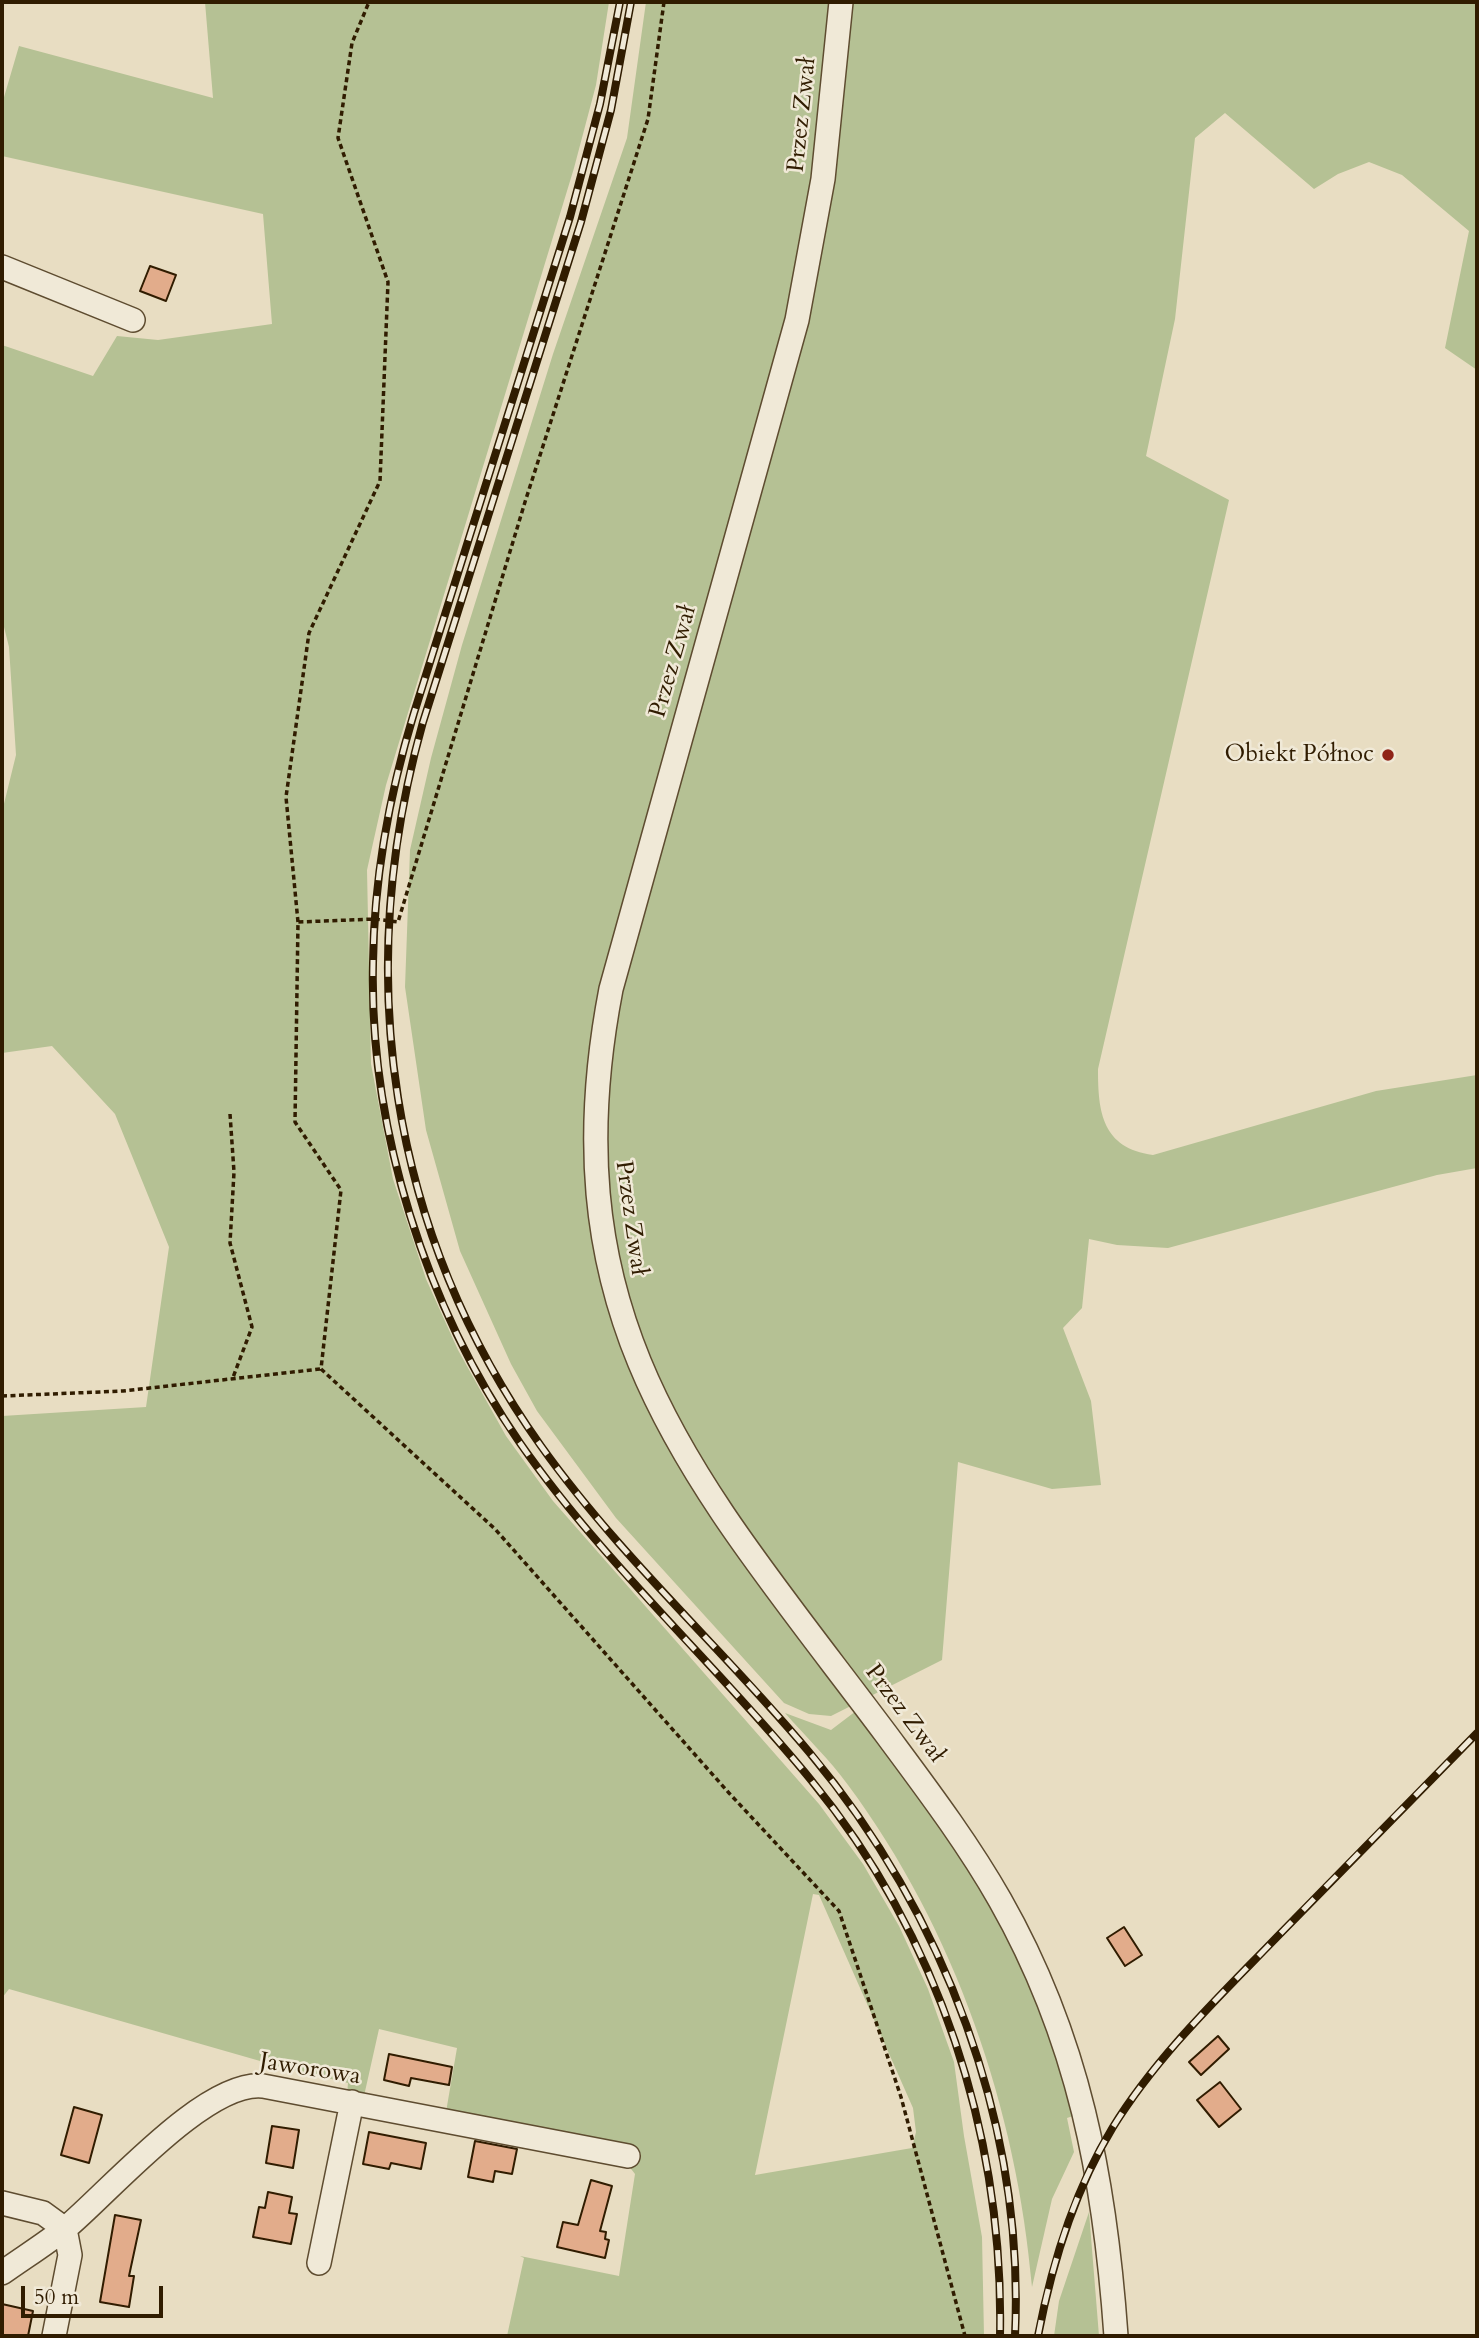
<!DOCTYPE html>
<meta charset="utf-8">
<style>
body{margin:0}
#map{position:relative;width:1479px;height:2338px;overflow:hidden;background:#e8ddc2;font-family:Cardo,serif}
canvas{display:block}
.frame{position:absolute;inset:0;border:4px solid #301c00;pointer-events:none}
.scale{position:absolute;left:21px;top:2286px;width:142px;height:32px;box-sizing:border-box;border:4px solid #301c00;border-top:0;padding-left:9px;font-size:21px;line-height:24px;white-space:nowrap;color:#301c00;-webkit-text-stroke:5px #f0e9d7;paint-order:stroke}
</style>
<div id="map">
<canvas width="1479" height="2338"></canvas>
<div class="frame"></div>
<div class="scale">50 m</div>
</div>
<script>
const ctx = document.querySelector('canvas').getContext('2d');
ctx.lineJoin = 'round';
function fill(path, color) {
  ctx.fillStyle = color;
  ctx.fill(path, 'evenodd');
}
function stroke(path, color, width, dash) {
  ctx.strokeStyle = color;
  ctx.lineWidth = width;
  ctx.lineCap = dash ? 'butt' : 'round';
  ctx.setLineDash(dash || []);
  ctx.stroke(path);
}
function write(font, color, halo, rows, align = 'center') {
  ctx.font = font + ' Cardo,serif';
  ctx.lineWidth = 5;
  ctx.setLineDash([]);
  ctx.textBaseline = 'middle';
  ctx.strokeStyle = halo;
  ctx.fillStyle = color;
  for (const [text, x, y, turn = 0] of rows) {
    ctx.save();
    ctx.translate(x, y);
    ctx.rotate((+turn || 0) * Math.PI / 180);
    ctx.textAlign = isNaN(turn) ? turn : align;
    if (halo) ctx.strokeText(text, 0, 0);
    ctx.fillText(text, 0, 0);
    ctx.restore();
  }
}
const green = new Path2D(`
 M205,2H609L596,85L574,168L386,785L367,870L371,1064L393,1179L426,1279L458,1350L506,1436L553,1501L819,1804L863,1864L899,1926L928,1989L954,2062L964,2136L982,2237L984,2336H507L524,2258L520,2256L619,2276L635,2174L628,2165L446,2112L457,2048L379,2029L364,2096L347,2095L348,2083L281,2067L9,1989L2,1998V1416L146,1407L169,1247L115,1114L52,1046L2,1053V812L16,755L9,647L2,619V345L93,376L117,336L158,340L272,324L263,214L2,156V104L19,46L213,98ZM813,1894L819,1895L913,2108L916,2132L912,2148L755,2175Z
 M646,2H1477V370L1445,348L1469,231L1402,175L1369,162L1338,174L1314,189L1225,113L1195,138L1175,319L1146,456L1229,500L1098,1069C1098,1112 1102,1148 1153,1155L1376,1091L1477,1075V1168L1437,1175L1168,1248L1117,1245L1089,1239L1082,1308L1063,1328L1091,1401L1101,1485L1052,1489L958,1462L942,1660L831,1716L809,1714L784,1703L616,1518L537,1411L511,1364L460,1251L426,1130L405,987L410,850L431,758L462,645L553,354L627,138Z
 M856,1711C904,1778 958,1844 997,1917C1031,1980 1053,2048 1076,2115L1067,2118L1074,2152L1052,2199L1032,2287C1017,2110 955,1929 848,1785C830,1760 806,1737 785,1713L831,1730Z
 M1089,2212L1099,2336H1054L1059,2301Z`);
const building = new Path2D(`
 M150,266L176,275L166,301L140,291Z
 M1124,1927L1142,1955L1125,1966L1107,1938Z
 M1218,2036L1229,2049L1201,2075L1189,2062Z
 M389,2054L452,2067L449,2085L411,2078L409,2086L384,2080Z
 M1220,2082L1241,2109L1219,2127L1197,2100Z
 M74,2107L102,2115L89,2163L61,2155Z
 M272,2126L299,2130L293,2168L266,2163Z
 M369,2132L426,2143L421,2169L391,2163L389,2169L363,2164Z
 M475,2141L517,2149L512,2174L495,2171L493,2182L468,2177Z
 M591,2180L612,2186L600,2231L606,2232L605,2239L609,2240L605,2258L557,2247L563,2222L578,2225Z
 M268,2192L292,2197L289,2213L297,2214L291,2244L253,2237L259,2207L265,2208Z
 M115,2215L141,2220L129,2276H134L129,2307L100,2302Z
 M2,2304L33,2311L28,2336H2Z`);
const path = new Path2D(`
 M664,2L648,119L525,502L398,922L375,919L298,922L295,1122L341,1190L321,1369L495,1529L729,1793L839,1911L901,2097L965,2336
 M298,922L286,797L309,633L380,481L388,282L338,138L352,43L369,2
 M230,1114L234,1172L230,1243L252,1327L232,1380
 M2,1396L123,1391L320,1369`);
const minor = new Path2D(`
 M841,2L823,179L797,320L611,989C546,1327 698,1483 886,1734C926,1788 967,1842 1000,1900C1079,2039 1105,2180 1116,2336
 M2,267L133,320
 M2,2203L43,2213L65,2229L70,2255L54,2336
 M319,2263L352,2102
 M2,2273C23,2258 47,2243 67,2227C111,2190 206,2080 263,2086L628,2156`);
const rail = new Path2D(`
 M620,2L600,104L570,217L414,713C389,795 374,878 373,963C369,1129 426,1307 520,1443C605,1565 717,1665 811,1780C939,1936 1004,2136 1000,2336
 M631,2L611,110L581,222L423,722C352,974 388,1231 541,1446C620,1557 722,1648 809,1752C944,1913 1025,2125 1015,2336
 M1038,2336C1052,2263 1074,2191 1113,2127C1157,2056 1218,1998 1276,1938C1343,1869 1410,1801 1477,1733`);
const markers = [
 [1388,755,7,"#8f2418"]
];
const streetNames = [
 ["Przez Zwał",803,115,-84],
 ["Przez Zwał",674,662,-74],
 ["Przez Zwał",630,1218,82],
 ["Przez Zwał",904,1714,53],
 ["Jaworowa",310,2070,9]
];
const poiNames = [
 ["Obiekt Północ",1374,755]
];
fill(green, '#b5c194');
fill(building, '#e2ac8b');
stroke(building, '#301c00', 2);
stroke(minor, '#5e4c30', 26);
stroke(path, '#301c00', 3.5, [5, 3.5]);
stroke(minor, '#f0e9d7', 23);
stroke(rail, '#301c00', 8);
stroke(rail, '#f0e9d7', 5, [16]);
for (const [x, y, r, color] of markers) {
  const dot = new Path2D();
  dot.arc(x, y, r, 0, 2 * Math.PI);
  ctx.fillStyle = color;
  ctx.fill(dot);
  stroke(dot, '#f0e9d7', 2.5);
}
write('24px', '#301c00', '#f0e9d7', streetNames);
write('24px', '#301c00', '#f0e9d7', poiNames, 'right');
</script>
